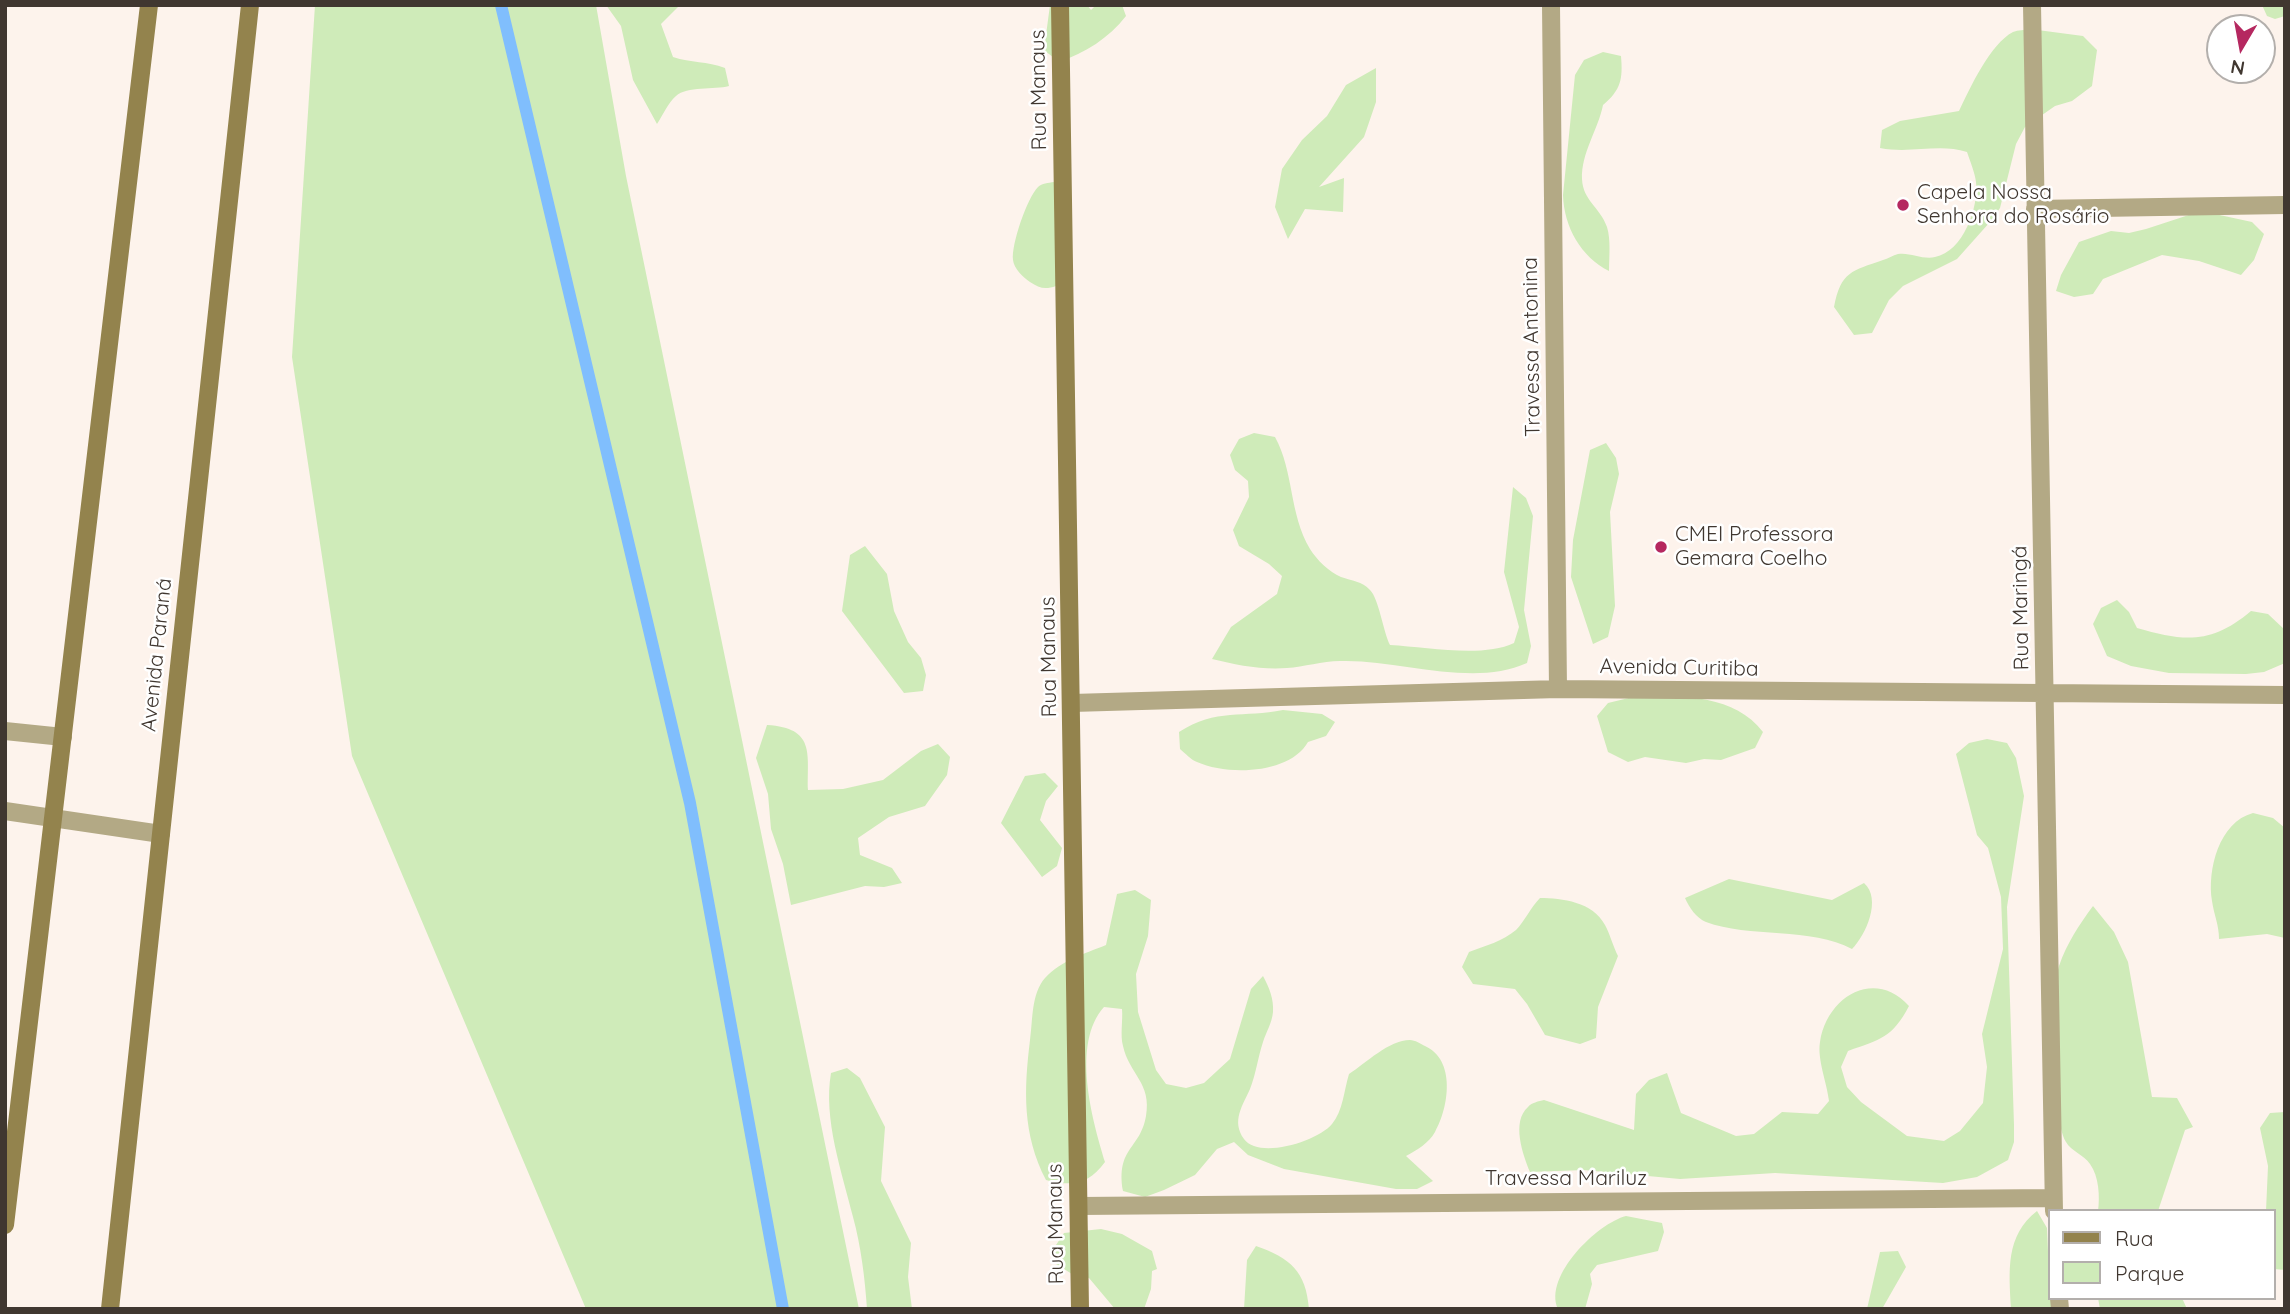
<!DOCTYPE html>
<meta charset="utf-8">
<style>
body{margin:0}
#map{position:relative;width:2290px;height:1314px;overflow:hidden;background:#fdf3ec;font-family:Quicksand,sans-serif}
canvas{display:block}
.frame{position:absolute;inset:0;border:7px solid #403730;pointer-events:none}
.legend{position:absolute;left:2048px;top:1209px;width:228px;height:91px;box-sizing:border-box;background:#fff;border:2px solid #b3afac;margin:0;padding:9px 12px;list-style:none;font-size:21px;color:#403730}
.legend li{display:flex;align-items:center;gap:14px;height:35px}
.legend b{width:35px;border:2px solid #b3afac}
.north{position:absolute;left:2206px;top:14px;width:70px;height:70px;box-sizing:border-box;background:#fff;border:2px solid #b3afac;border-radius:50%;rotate:190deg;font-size:19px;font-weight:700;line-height:28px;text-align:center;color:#403730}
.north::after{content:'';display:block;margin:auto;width:24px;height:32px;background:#b52860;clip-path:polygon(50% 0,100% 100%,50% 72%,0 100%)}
</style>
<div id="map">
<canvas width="2290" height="1314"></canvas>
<div class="frame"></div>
<ul class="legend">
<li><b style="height:9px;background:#93834d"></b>Rua</li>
<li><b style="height:19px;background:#cfebb9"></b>Parque</li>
</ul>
<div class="north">N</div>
</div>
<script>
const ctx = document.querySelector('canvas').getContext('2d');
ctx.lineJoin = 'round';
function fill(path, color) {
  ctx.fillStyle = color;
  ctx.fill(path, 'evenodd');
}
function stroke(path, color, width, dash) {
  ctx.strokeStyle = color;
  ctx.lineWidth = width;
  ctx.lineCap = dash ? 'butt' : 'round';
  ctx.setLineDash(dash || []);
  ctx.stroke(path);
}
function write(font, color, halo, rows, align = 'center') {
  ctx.font = font + ' Quicksand,sans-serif';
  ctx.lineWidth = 5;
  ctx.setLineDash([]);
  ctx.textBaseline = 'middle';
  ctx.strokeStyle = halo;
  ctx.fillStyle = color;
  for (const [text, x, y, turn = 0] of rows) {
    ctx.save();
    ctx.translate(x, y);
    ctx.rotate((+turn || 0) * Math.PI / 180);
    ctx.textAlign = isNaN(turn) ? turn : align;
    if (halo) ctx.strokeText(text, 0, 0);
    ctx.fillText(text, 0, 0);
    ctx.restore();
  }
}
const green = new Path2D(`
 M315,5H596L626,176L859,1309H586L352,756L292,357Z
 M606,5H680L661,24L673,57C691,63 707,61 725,68L729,86C714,90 687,86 676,96C668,103 663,115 657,124L633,80L621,26Z
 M1050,5H1087L1091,10L1096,5H1122L1126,16C1109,38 1085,53 1059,62L1044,50Z
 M2262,5H2285V16L2275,19L2267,16Z
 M2030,29L2083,36L2097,50L2092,86L2072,101L2055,106L2025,127L2016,144L2000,208L1990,222L1957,259L1903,286L1889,300L1872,333L1854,335L1834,307C1841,271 1852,271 1883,260C1888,259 1893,255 1898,254C1910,252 1923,260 1935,257C1963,252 1979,207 1976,182C1975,173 1970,161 1967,152C1939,143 1911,154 1880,148L1882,130L1900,121L1959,111C1970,88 1990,44 2013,32C2018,30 2025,30 2030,29Z
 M1603,52L1621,56C1623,79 1621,90 1603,105C1598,130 1581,153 1582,179C1583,201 1600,207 1607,227C1611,240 1609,257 1609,271C1581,257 1564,227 1563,195L1575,75L1584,60Z
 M1376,68V102L1364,137L1319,187L1344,178L1343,212L1305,209L1288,239L1275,207L1282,169L1302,140L1327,116L1346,85Z
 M1054,182L1058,184L1056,286C1045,290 1039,288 1030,282C1023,277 1014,269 1013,260C1011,245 1027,198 1038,187C1042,183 1048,183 1054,182Z
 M2201,211L2252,222L2264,234L2254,260L2241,275L2199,261L2162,255L2103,279L2093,294L2074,297L2056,291L2061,275L2079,242L2111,231L2129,233L2146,229Z
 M1254,433L1275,437C1294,471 1289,514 1310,549C1317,560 1329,572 1341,577C1352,581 1362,581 1370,590C1379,599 1383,631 1390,645C1426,647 1483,658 1514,643L1519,627L1504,572L1513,487L1526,498L1533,516L1524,610L1531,646L1527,663C1472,688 1400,659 1340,661C1322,661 1304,667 1287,668C1262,670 1236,665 1212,659L1231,627L1277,594L1282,576L1269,564L1239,546L1233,530L1249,497L1248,481L1235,470L1230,455L1239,439Z
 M1606,443L1616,458L1619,474L1610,512L1615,606L1608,637L1593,644L1571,577L1573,540L1590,450Z
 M865,546L887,574L894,611L908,642L921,658L926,675L923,691L904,693L842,611L850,555Z
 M2117,600L2129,612L2137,628C2185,642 2212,644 2251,611L2268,614L2285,630V663L2264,672L2246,674L2169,673L2131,666L2107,656L2093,624L2101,608Z
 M1641,695C1684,696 1735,695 1763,732L1755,748L1721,760L1704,759L1686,763L1645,757L1628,762L1608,752L1597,716L1608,703Z
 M1283,710L1322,714L1335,722L1326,736L1308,742C1290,774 1228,776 1197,762C1191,760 1185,753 1180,749L1179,732C1216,708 1244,718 1283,710Z
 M767,725C816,728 807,754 808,790L843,789L883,780L921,751L938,744L950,757L947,775L925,806L889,817L858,838L860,855L892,868L902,883L884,887L865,886L791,905L783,864L771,829L768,794L756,758Z
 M1987,739L2007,743L2016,758L2024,796L2007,907L2014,1125V1142L2008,1160L1977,1177L1943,1183L1775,1173L1680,1179L1584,1170L1530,1172C1523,1155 1511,1122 1528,1107C1531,1103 1539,1101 1544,1100L1634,1130L1636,1094L1649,1080L1667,1073L1681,1113L1736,1136L1754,1134L1782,1112L1818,1114L1829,1101C1827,1083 1817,1059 1820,1042C1827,996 1875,968 1909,1006C1892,1038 1881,1039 1848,1051L1841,1067L1847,1087L1861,1102L1907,1136L1944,1141L1960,1131L1983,1103L1987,1067L1982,1034L2003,949L2001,897L1988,848L1977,835L1956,754L1969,743Z
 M1045,773L1058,786L1046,801L1040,820L1062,848L1057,866L1042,877L1001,823L1025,776Z
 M2253,813L2273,818L2285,828V938L2267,934L2219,939C2219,925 2214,915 2212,901C2207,870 2219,822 2253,813Z
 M1729,879L1832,900L1864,883C1882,899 1866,935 1852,949C1812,927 1748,938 1706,922C1696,918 1689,907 1685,898Z
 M1135,890L1151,900L1148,936L1136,974L1138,1012L1156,1070L1166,1084L1186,1088L1204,1083L1230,1059L1251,989L1263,976C1269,987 1274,999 1273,1012C1272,1023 1266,1032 1263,1042C1258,1057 1256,1074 1250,1089C1243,1105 1231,1121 1244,1139C1259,1160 1318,1141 1332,1124C1343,1111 1344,1090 1349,1074C1366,1063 1389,1040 1410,1040C1415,1040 1421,1044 1425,1046C1456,1060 1449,1107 1435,1132C1429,1143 1417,1150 1406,1156L1433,1181L1417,1189H1396L1284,1169L1248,1155L1234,1142L1217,1149L1195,1175L1164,1190L1145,1197L1123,1191C1116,1147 1140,1150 1146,1116C1152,1083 1129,1074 1123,1046C1120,1035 1123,1021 1122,1009L1104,1007C1071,1044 1092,1119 1105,1162C1089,1184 1072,1187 1046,1180C1022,1134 1024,1089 1030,1040C1033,1020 1031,994 1045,978C1062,960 1084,954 1106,945L1117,894Z
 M1540,898C1562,898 1593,902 1605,925C1610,934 1613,946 1618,956L1598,1007L1596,1038L1580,1044L1545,1035L1527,1004L1515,989L1473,984L1462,967L1469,952C1485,946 1503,941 1516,930C1525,921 1530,908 1540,898Z
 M2093,906L2114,932L2128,962L2152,1097L2177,1098L2193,1127L2185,1130L2158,1211H2098C2100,1197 2099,1176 2090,1164C2084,1155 2071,1151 2066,1142C2051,1116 2050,996 2059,966C2067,943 2079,925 2093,906Z
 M847,1068L860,1078L885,1127L881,1181L911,1243L908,1277L912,1309H867C865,1279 861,1246 853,1217C842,1172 823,1119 831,1073Z
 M2285,1112V1270L2274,1269V1211H2266L2268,1166L2260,1128L2270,1113Z
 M2037,1211L2047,1228L2050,1298H2054V1309H2011C2009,1271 2005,1236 2037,1211Z
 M1626,1216L1662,1223L1664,1232L1658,1251L1597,1265L1590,1274L1592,1284L1585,1309H1558C1543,1276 1598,1223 1626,1216Z
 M1101,1229L1122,1234L1152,1251L1157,1269L1152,1271L1151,1289L1144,1309H1115L1089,1278L1072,1274L1056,1264L1054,1248L1064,1233Z
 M1256,1246C1290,1258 1306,1271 1309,1309H1244L1247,1260Z
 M1898,1251L1906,1267L1882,1309H1867L1880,1252Z
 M2098,1298H2182L2187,1309H2100Z`);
const stream = new Path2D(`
 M501,5L690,803L783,1309`);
const street = new Path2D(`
 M1551,5L1558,689
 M2032,5L2054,1211
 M2035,209L2285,205
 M1072,703L1558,689L2285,695
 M5,731L63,737
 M5,811L161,834
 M1079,1206L2053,1198
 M2059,1298L2060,1309`);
const secondary = new Path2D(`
 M1060,5L1080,1309
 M5,1225L149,5
 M110,1309L250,5`);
const markers = [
 [1903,205,7,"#b52860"],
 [1661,547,7,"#b52860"]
];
const streetNames = [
 ["Rua Manaus",1039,90,-91],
 ["Travessa Antonina",1532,347,-91],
 ["Rua Maringá",2021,608,-91],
 ["Avenida Paraná",157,655,-84],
 ["Rua Manaus",1049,657,-91],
 ["Avenida Curitiba",1679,668,1],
 ["Travessa Mariluz",1566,1179],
 ["Rua Manaus",1056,1224,-91]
];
const poiNames = [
 ["Capela Nossa",1917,193],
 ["Senhora do Rosário",1917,217],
 ["CMEI Professora",1675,535],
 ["Gemara Coelho",1675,559]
];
fill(green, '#cfebb9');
stroke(stream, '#80befd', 12);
stroke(street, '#b3a985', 18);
stroke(secondary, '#93834d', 18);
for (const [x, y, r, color] of markers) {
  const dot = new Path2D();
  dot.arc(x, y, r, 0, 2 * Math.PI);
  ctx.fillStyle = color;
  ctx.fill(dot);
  stroke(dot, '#fff', 2.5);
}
write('21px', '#403730', '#fff', streetNames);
write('21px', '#403730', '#fff', poiNames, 'left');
</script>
